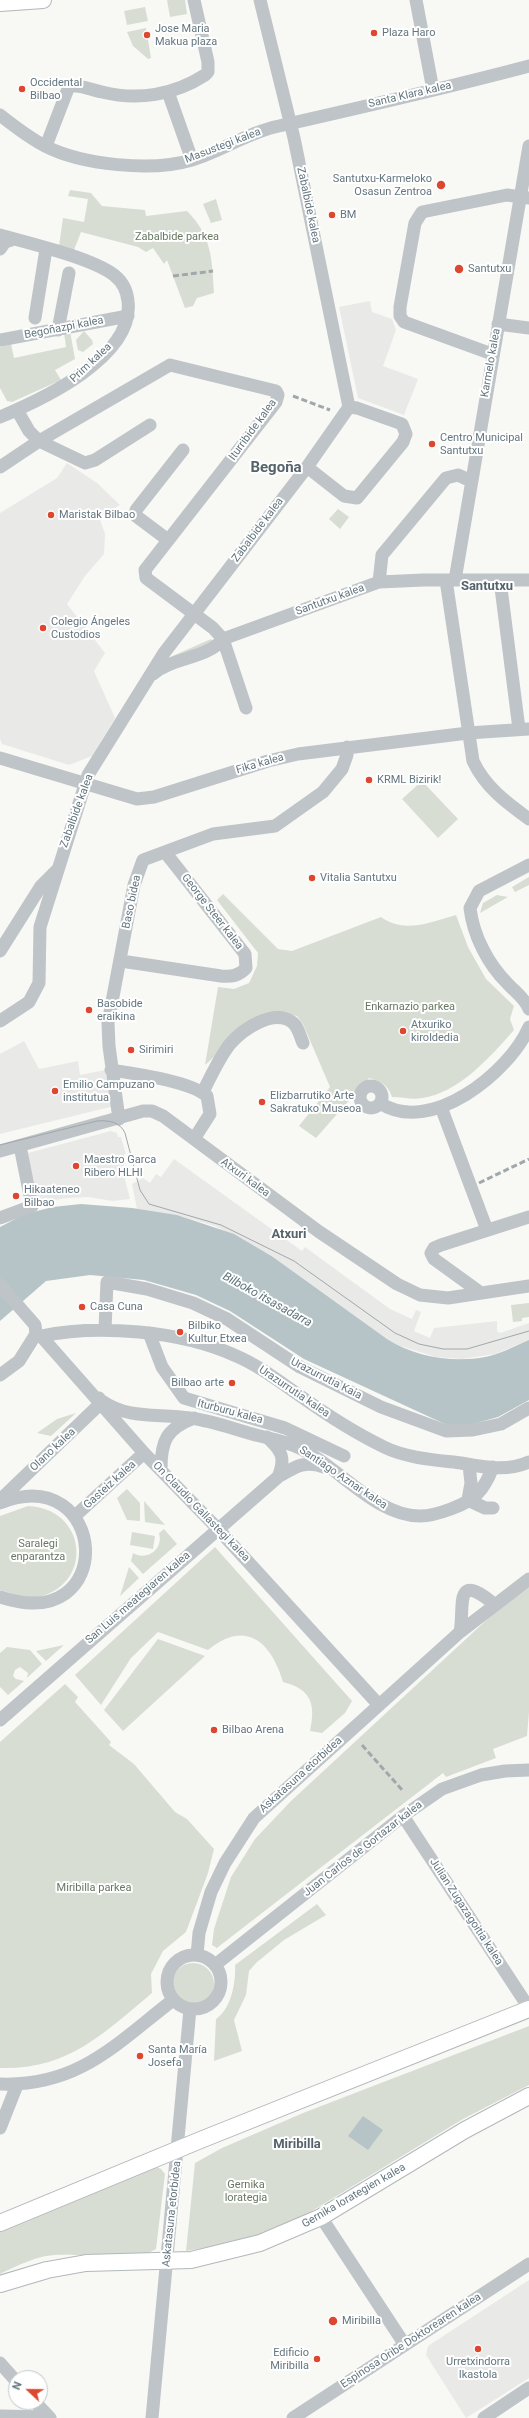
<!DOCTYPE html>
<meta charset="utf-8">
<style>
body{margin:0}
#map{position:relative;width:529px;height:2418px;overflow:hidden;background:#f8f8f5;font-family:Roboto,sans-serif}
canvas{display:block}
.north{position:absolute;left:8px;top:2370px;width:40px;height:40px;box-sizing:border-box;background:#fff;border:1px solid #c1c8cc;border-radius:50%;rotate:292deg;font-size:11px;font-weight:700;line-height:16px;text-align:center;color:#64767f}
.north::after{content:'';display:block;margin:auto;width:14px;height:18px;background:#de472f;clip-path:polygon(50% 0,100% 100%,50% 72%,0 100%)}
</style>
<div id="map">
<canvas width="529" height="2418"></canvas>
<div class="north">N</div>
</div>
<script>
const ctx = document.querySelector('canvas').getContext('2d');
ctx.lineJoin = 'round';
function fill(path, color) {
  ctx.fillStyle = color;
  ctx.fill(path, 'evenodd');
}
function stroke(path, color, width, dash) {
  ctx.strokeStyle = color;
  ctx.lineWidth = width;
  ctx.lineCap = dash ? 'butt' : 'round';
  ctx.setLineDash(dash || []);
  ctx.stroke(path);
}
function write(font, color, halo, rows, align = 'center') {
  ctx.font = font + ' Roboto,sans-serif';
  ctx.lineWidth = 4;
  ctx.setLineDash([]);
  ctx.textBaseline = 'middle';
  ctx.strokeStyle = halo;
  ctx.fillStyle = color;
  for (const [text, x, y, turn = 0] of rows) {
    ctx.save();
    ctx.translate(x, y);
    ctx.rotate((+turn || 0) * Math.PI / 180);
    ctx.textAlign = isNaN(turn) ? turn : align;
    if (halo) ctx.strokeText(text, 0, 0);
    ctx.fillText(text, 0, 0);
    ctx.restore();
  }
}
const built = new Path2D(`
 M370,301L372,312L392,319L396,330L383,366L418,379L404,415L358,398L339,307Z
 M67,463L97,483L120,505L99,517L105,534L104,554L85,576L67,604L105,653L94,671L115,718L92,756L69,765L2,744L0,739V513L57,478Z
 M24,1041L39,1069L78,1061L80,1075L105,1070L114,1106L0,1134V1054Z
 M111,1131L117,1133L118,1137H121L126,1154H124L125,1163L122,1168L130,1199L113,1201L88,1197L67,1198L38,1203L33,1177H31L28,1153Z
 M174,1159L302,1251L305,1247L390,1309L412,1319L416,1310L421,1312L414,1331L430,1338L434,1328L497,1321V1331L500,1333L529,1323V1340L495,1354L462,1359L436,1357L394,1344L273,1257L215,1226L177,1215L137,1209L132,1184L143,1178L150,1183L156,1174L161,1177Z
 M529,2280V2378L466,2418L426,2355L428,2346Z`);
const green = new Path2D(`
 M167,0H185L187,14L170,17Z
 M145,7L148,21L127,25L124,11Z
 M146,28L151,58L148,59L133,46L127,32Z
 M70,190L91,193L102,206L145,210L146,216L187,211C212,236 212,259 214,293L197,298L193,306L185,308L167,260L164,264L153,248L146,252L138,247L81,232L74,250L59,246L63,218L84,222L88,199L68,196Z
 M216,199L222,220L211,223L203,204Z
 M70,331L75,359L55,370L61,380L12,402L7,401L0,388V347L11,344L14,358L66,347L64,333Z
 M84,331L92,340L93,344L83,352L78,350L76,340Z
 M338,509L349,517L340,529L329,519Z
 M211,639L215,643L166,659Z
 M422,781L458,819L438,838L402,799Z
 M529,877V885L515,892L512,887Z
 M223,894L278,949L292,951L381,917C404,934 431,922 456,915L468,947L486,979L514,1006L510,1019L514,1030C491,1056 459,1093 422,1098C413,1100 401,1097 392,1097C388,1085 381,1081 369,1078L316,1138L299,1126L330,1087L303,1024L297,1016L279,1013L214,1057L205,1065L218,987L234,989L249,983L257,966L258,953L217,900Z
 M497,895L508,897L480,913L483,903Z
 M529,1303V1317L522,1318V1321L513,1322L511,1305Z
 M76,1413L51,1436L37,1433L57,1419Z
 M127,1489L140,1503V1521L127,1520L117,1498Z
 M144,1501L165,1525L145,1522Z
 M28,1506C86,1508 95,1583 39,1597C28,1600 11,1593 0,1590V1516Z
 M164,1529L177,1544L143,1574L131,1561L133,1553C146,1561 164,1550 159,1533Z
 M132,1532L155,1536L153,1549L130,1545Z
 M215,1547L352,1701L345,1713L322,1733L310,1731C316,1704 311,1689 283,1682C271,1642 246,1619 208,1650L158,1632L131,1658L101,1705L75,1675Z
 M129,1567L139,1578L120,1596Z
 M529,1587V1712L527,1736L493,1749L496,1758L446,1777L443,1773L222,1944L217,1948L212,1945L214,1929L231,1877L255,1839L291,1801L493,1614Z
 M158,1639L205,1656L123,1731L104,1710Z
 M64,1645L46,1661L36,1651Z
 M7,1647L30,1650L42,1664L27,1678L28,1673L20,1667L15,1670L13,1676L16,1679L24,1681L8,1695L0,1687V1653Z
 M65,1684L78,1697L75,1702L111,1742L109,1745L134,1764L175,1812L187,1819L214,1849L208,1873L186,1932L163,1951L151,1974L152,1993C103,2034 68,2070 0,2068V1742Z
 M317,1904L326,1915L284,1940L256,1963L249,1971L246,1995L234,2020L242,2051L214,2061L216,2019C231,2009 236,1983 235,1965Z
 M172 1984a21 21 0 1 1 42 0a21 21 0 1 1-42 0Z
 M529,2026V2085L463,2119L307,2214L263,2237L186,2251L195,2163L222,2148L303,2113Z
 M155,2166L161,2169L165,2174L156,2249C134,2264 75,2251 46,2256C31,2259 14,2267 0,2274V2229Z`);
const water = new Path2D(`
 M81,1204L132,1208L177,1215L234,1234L273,1257L387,1339C414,1357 454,1363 485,1357C500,1354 515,1346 529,1340V1400L498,1417L473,1424L447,1425L304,1359L230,1311L196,1295L144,1280L90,1275L46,1281L0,1321V1227L25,1214L53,1207Z
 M363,2116L383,2130L368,2150L348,2136Z`);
const minor = new Path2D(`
 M416,0L433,90
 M168,92L192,160
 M0,115C14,126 28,137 45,146C82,165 152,172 192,160C222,151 249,132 279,126C363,107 446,88 529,66
 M46,146L69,86C79,84 92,90 102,92C138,101 174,95 205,75L208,72V62L194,0
 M0,235C29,243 92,258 114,275C123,282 127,291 128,301C135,357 41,400 0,417
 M0,249L5,242L14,239
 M35,318L46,249
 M498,324L529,328
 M58,330L69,273
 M0,340L128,316
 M492,354L404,322L400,316V307L415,223L422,212L507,195L529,198
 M17,410L29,431L39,441L85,463L95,460L150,425
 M0,467L39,441L170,365L276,391L278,395L276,402L145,570L146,578L213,628L223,639L246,708
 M307,467L344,496L357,498L403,442L406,434L402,424L357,408L349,407
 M168,540L136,516V510L183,450
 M446,580L473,761C485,787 507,803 529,819
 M455,580L529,146
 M500,580L519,729
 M379,582L382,555L446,478L458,475L471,481
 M153,674C173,657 207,659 223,639L379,582L424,580H529
 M0,758L137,799L154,797L268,761L298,754L468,733L529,729
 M529,865L479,891L470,908C473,935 488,964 507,983C514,991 525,998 529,1009
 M0,951L41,886L57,870
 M121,961L221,976C231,977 239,976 246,968L245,954L165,852
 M0,1021L29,1002L39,983L40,927L88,775L164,653L307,467L349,407L294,138L260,0
 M111,1070C136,1074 189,1081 207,1096L210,1114L194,1139
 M360 1097a11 11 0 1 1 22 0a11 11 0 1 1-22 0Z
 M203,1092C211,1076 219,1058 230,1044C242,1030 273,1008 292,1022C298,1026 300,1036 303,1043
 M380,1103C430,1136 509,1073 529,1027
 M441,1107L487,1230
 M119,1119L109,1046L108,1023L134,885L143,860L213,834L275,826L323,792L342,769L347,755V747
 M0,1151L143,1111H152L163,1116L318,1231L397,1284L420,1295L448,1298L529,1286
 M0,1218L32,1206L20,1146
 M0,1285L35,1325L36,1334
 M481,1293L434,1259L431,1253L434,1248L441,1245L529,1217
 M105,1329L107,1282L147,1289L193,1303L227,1319L300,1367L381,1407L446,1431L473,1430L501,1424L529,1408
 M149,1333L162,1367L184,1398L285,1428L344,1456
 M36,1334L41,1336L144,1453L218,1529L379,1705
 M41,1336C98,1324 181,1331 234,1355C256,1364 276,1379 296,1393C324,1413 353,1432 384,1447C406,1458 436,1460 461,1463C483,1467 507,1472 529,1462
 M0,1375L19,1361L36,1334
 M102,1401C129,1420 159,1413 190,1418C214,1421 236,1430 260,1436C272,1439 283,1441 295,1446C336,1463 374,1516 420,1516C435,1516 468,1505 478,1493C485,1486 489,1477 493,1467
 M267,1437C282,1451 286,1458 278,1477
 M161,1469C161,1441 166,1429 194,1418
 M0,1500L100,1404L99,1398
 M468,1500L471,1483L469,1465
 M468,1500L485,1508H493
 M0,1503C108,1460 120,1637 0,1597
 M75,1516L144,1453
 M460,1632C465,1607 453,1570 494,1604
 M0,1720L278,1477C295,1467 304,1460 324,1467
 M403,1816L529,2008
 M197,1955L199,1933L211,1892L225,1863L254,1818L460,1632L529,1579
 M167 1982a27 27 0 1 1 54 0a27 27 0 1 1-54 0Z
 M215,1965L403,1816L442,1789L481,1775L505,1771L529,1770
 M0,2084C78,2087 116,2044 173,2000
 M0,2128L17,2085
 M321,2217L405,2345
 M0,2363L16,2381
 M35,2402L50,2418
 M0,2416L49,2417
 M152,2418L190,2009
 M293,2418L529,2264
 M484,2418L529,2388`);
const major = new Path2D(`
 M0,3L43,0
 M0,2223L203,2139L529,2009
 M0,2284L47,2270L86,2263L191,2260L260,2243L321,2217L465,2130L529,2096`);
const tram = new Path2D(`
 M0,1145L97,1121C109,1120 120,1122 125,1133L140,1190L149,1204L221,1225L294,1261L395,1333L419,1344L443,1349H467L529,1331`);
const rail = new Path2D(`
 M173,276L213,271
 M293,396L330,410
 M479,1183L529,1159
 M362,1745L403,1791`);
const markers = [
 [374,33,4,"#de472f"],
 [147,35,4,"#de472f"],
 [22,89,4,"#de472f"],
 [441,185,5,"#de472f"],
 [332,215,4,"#de472f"],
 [459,269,5,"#de472f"],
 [432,444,4,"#de472f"],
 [51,515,4,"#de472f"],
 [43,628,4,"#de472f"],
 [369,780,4,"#de472f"],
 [312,878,4,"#de472f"],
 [89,1010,4,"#de472f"],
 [403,1031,4,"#de472f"],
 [131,1050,4,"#de472f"],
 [55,1091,4,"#de472f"],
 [262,1102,4,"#de472f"],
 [76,1166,4,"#de472f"],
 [16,1196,4,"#de472f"],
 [82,1307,4,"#de472f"],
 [180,1332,4,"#de472f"],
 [232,1383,4,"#de472f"],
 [214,1730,4,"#de472f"],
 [140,2056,4,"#de472f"],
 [333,2321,5,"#de472f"],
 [478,2349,4,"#de472f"],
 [317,2359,4,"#de472f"]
];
const poiNames = [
 ["Jose Maria",155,29],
 ["Makua plaza",155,42],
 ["Plaza Haro",382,33],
 ["Occidental",30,83],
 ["Bilbao",30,96],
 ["Santutxu-Karmeloko",432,179,"right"],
 ["Osasun Zentroa",432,192,"right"],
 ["BM",340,215],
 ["Santutxu",468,269],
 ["Centro Municipal",440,438],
 ["Santutxu",440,451],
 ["Maristak Bilbao",59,515],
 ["Colegio Ángeles",51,622],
 ["Custodios",51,635],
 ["KRML Bizirik!",377,780],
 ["Vitalia Santutxu",320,878],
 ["Basobide",97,1004],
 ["eraikina",97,1017],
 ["Atxuriko",411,1025],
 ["kiroldedia",411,1038],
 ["Sirimiri",139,1050],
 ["Emilio Campuzano",63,1085],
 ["institutua",63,1098],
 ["Elizbarrutiko Arte",270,1096],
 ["Sakratuko Museoa",270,1109],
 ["Maestro Garca",84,1160],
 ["Ribero HLHI",84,1173],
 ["Hikaateneo",24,1190],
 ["Bilbao",24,1203],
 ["Casa Cuna",90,1307],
 ["Bilbiko",188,1326],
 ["Kultur Etxea",188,1339],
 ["Bilbao arte",224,1383,"right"],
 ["Bilbao Arena",222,1730],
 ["Santa María",148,2050],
 ["Josefa",148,2063],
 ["Miribilla",342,2321],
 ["Edificio",309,2353,"right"],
 ["Miribilla",309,2366,"right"],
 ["Urretxindorra",478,2362,"center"],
 ["Ikastola",478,2375,"center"]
];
const streetNames = [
 ["Santa Klara kalea",410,95,-13],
 ["Masustegi kalea",223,146,-21],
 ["Zabalbide kalea",308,205,78],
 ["Begoñazpi kalea",64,328,-11],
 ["Prim kalea",91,363,-43],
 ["Karmelo kalea",491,363,-80],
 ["Iturribide kalea",253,430,-54],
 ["Zabalbide kalea",258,530,-53],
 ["Santutxu kalea",330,600,-20],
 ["Fika kalea",260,764,-16],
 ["Zabalbide kalea",77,811,-70],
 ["Baso bidea",132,902,-78],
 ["George Steer kalea",212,912,52],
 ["Atxuri kalea",245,1178,36],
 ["Urazurrutia Kaia",326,1379,27],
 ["Urazurrutia kalea",294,1392,34],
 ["Iturburu kalea",230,1412,15],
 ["Olano kalea",53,1450,-43],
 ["Santiago Aznar kalea",343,1478,34],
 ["Gasteiz kalea",110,1485,-42],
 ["On Claudio Gallastegi kalea",201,1512,46],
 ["San Luis meategiaren kalea",138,1598,-41],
 ["Askatasuna etorbidea",301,1775,-42],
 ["Juan Carlos de Gortazar kalea",363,1849,-38],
 ["Julian Zugazagoitia kalea",466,1912,57],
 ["Gernika lorategien kalea",354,2196,-30],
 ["Askatasuna etorbidea",172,2214,-84],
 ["Espinosa Oribe Doktorearen kalea",411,2341,-33]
];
const parkNames = [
 ["Zabalbide parkea",177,237],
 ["Enkarnazio parkea",410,1007],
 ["Saralegi",38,1544],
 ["enparantza",38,1557],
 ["Miribilla parkea",94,1888],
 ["Gernika",246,2185],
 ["lorategia",246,2198]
];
const waterNames = [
 ["Bilboko itsasadarra",267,1300,29]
];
const quarterNames = [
 ["Santutxu",487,587],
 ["Atxuri",289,1235],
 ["Miribilla",297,2145]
];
const districtNames = [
 ["Begoña",276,468]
];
fill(built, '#e9e9e8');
fill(green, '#d8ddd4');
fill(water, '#b6c4c7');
stroke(major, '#b2b8bb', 18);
stroke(minor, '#bec4c7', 13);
stroke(major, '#fff', 16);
stroke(tram, '#a0a8ac', 1);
stroke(rail, '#a0a8ac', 3, [6, 3]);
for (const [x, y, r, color] of markers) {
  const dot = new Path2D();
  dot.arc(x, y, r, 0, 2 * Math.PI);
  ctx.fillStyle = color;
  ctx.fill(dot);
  stroke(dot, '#fff', 1.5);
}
write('11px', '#64767f', '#fff', poiNames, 'left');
write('11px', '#64767f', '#fff', streetNames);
write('11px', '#687862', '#fff', parkNames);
write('italic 12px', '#5e757a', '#fff', waterNames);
write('bold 13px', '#55636b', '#fff', quarterNames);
write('bold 15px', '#55636b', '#fff', districtNames);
</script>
